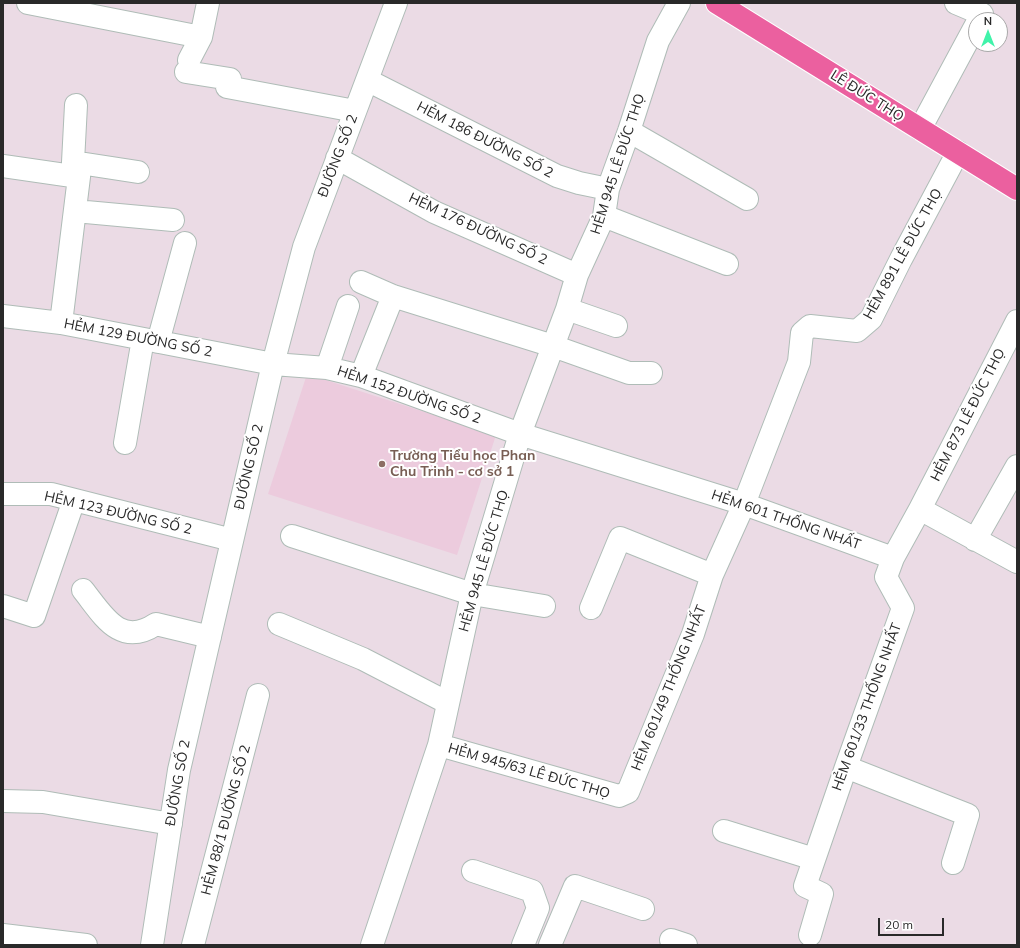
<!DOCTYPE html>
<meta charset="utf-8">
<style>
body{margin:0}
#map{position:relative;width:1020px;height:948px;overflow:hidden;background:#ebdbe5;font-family:Mulish,sans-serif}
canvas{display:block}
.frame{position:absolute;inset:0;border:4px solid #292929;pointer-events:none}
.north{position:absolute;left:968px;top:12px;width:40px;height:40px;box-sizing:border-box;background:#fff;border:1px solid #a9a9a9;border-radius:50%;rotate:0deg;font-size:11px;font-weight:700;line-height:16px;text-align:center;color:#292929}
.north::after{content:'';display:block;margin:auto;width:14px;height:18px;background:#40f3aa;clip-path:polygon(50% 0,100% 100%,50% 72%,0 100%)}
.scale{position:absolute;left:878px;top:918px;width:66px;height:18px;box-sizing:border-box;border:2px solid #292929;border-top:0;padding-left:5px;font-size:12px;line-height:14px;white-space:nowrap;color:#292929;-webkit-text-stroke:3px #fff;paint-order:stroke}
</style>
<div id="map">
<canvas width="1020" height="948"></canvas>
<div class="frame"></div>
<div class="north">N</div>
<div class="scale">20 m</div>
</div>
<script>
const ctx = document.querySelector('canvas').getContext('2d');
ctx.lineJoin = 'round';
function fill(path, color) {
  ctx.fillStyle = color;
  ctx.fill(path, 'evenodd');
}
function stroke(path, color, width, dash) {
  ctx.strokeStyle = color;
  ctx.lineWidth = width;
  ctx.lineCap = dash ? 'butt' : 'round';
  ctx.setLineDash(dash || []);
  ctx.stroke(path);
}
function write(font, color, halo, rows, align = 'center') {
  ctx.font = font + ' Mulish,sans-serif';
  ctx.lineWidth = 4;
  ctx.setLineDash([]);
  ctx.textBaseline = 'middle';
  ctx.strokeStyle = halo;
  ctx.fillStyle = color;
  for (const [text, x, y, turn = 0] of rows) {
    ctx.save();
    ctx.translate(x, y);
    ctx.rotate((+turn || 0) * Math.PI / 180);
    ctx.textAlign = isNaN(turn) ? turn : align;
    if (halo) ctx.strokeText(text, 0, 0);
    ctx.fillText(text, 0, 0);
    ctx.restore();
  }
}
const education = new Path2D(`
 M307,374L496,435L457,555L268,494Z`);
const minor = new Path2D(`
 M28,3L201,37L189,60
 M956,3L982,14
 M201,37L208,3
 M186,72L230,79L227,87L355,111
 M367,80L557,176L579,183L608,189
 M920,129L976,25
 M629,131L747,199
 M337,158L434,212L577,275
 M73,162L138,172
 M3,166L79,177
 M75,211L173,220
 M604,216L727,264
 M361,282L393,296L553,346L629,373H651
 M567,309L616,326
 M3,316L61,323L273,364L327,368L361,376L520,434L744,504L893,558L920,509L1017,562
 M61,323L79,177L73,162L76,105
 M158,342L185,243
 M327,368L348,306
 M361,376L393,296
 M125,443L143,339
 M3,494H51L232,540
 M920,509L1017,321
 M292,536L472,594L544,606
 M975,540L1017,466
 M83,590C103,615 120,648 156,624L210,637
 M3,606L34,616L74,500
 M591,608L620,538L712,575
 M279,624L363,659L448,703
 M439,745L619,796L628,792L693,634L712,575L744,504L799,362L802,333L810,326L857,331L871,319L901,259L958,152
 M846,767L968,815L953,863
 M3,801L43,802L171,824
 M724,831L814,859
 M473,871L532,891L538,908L523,945
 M3,935L86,945
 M810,935L822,894L805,886L846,767L903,608L886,577L893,558
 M671,940L686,945
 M152,945L179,770L273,364L304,247L396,3
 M193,945L258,695
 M372,945L439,745L472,594L520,434L567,309L577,275L604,216L608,189L629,131L658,41L679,3
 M550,945L575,886L643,909`);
const major = new Path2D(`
 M717,3L1017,189`);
const markers = [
 [382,464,4,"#8d6e63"]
];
const streetNames = [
 ["LÊ ĐỨC THỌ",867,96,32],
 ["HẺM 186 ĐƯỜNG SỐ 2",485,140,27],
 ["ĐƯỜNG SỐ 2",338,156,-69],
 ["HẺM 945 LÊ ĐỨC THỌ",618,164,-72],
 ["HẺM 176 ĐƯỜNG SỐ 2",478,229,25],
 ["HẺM 891 LÊ ĐỨC THỌ",903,254,-61],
 ["HẺM 129 ĐƯỜNG SỐ 2",138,338,11],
 ["HẺM 152 ĐƯỜNG SỐ 2",409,395,19],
 ["HẺM 873 LÊ ĐỨC THỌ",968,415,-63],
 ["ĐƯỜNG SỐ 2",249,467,-77],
 ["HẺM 123 ĐƯỜNG SỐ 2",118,513,13],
 ["HẺM 601 THỐNG NHẤT",786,520,19],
 ["HẺM 945 LÊ ĐỨC THỌ",484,561,-74],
 ["HẺM 601/49 THỐNG NHẤT",669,688,-68],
 ["HẺM 601/33 THỐNG NHẤT",867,707,-70],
 ["HẺM 945/63 LÊ ĐỨC THỌ",529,771,16],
 ["ĐƯỜNG SỐ 2",178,783,-80],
 ["HẺM 88/1 ĐƯỜNG SỐ 2",226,820,-75]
];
const educationNames = [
 ["Trường Tiểu học Phan",390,456],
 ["Chu Trinh - cơ sở 1",390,472]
];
fill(education, '#eccbdd');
stroke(minor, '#afbcb7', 24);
stroke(major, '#fff', 24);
stroke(minor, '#fff', 22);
stroke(major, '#eb609f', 22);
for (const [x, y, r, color] of markers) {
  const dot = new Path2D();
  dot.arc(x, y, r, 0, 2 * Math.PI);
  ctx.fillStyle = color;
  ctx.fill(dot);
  stroke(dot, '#fff', 1.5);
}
write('14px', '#292929', '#fff', streetNames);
write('bold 14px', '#785e54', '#fff', educationNames, 'left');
</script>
